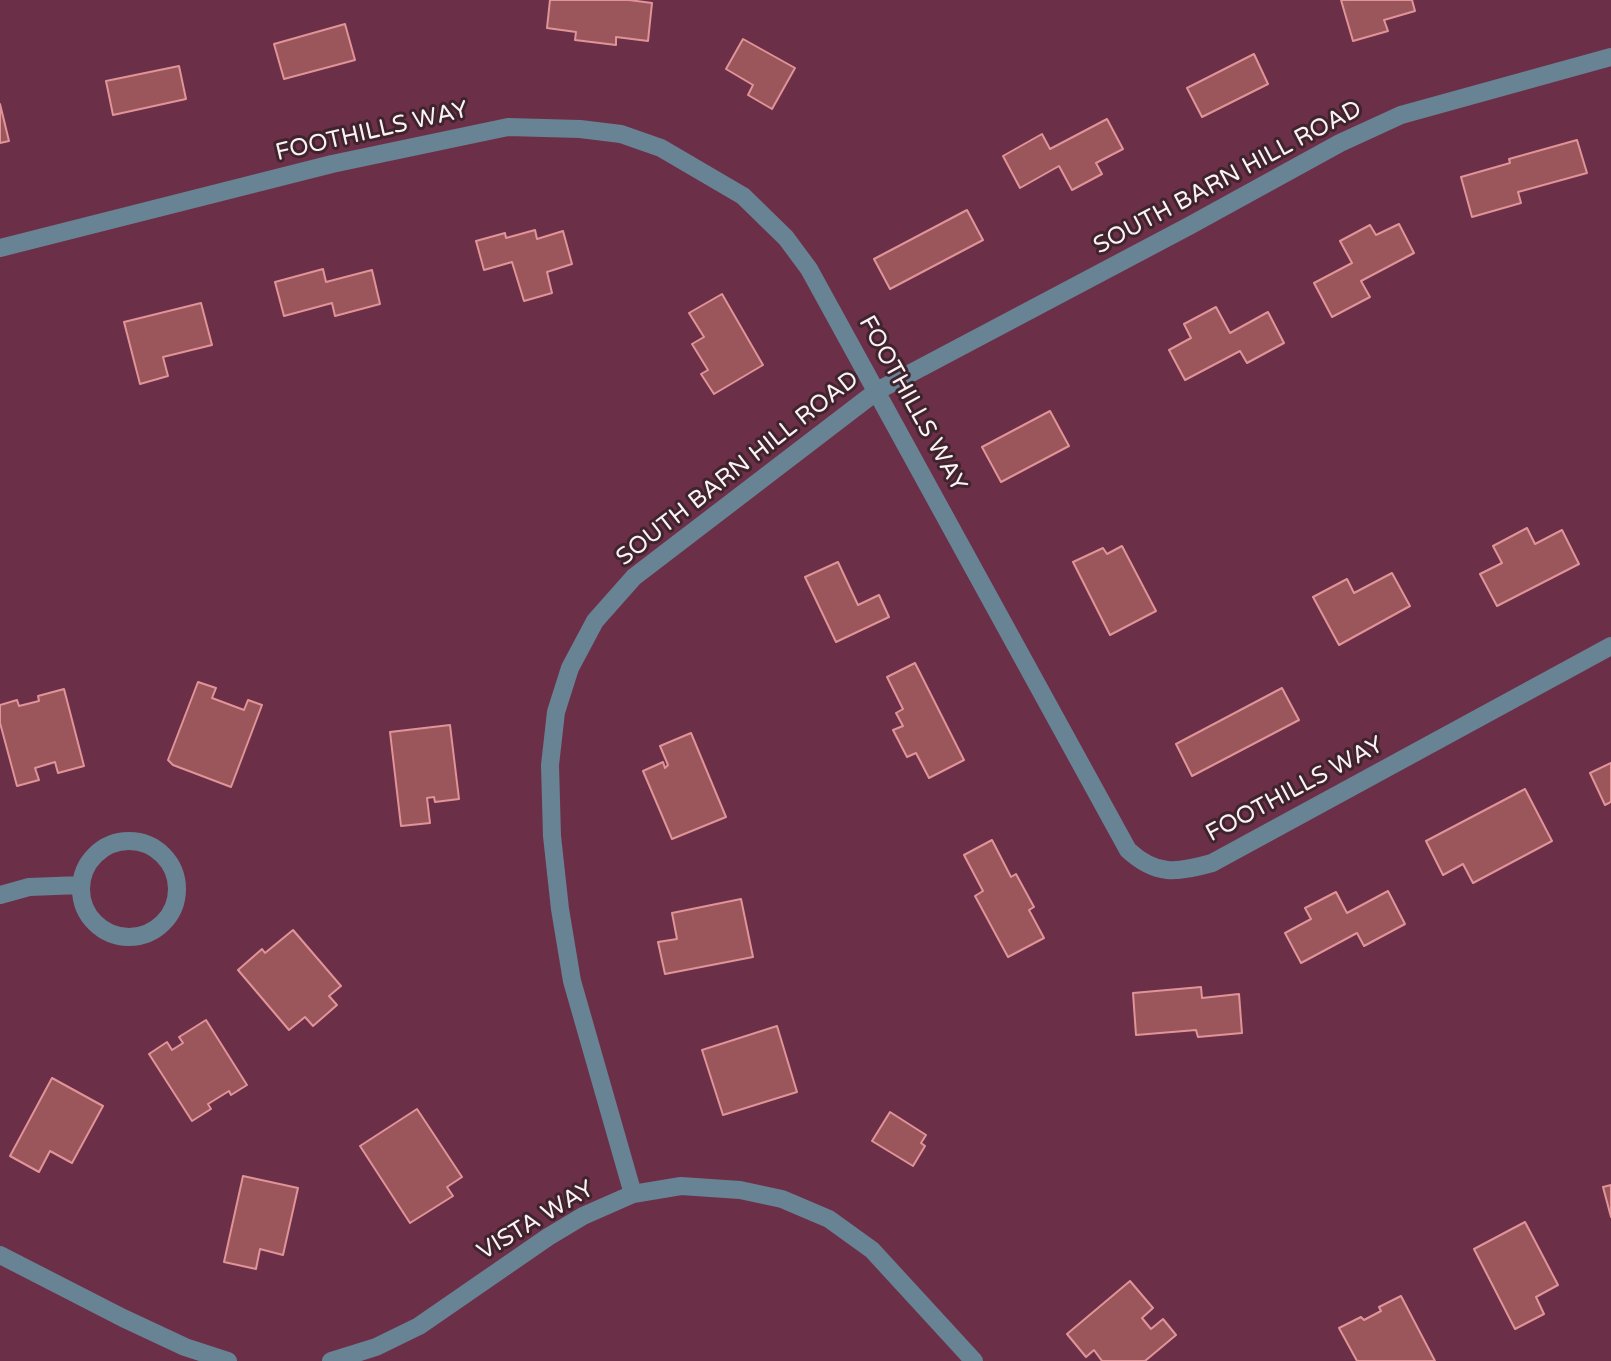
<!DOCTYPE html>
<style>
body{margin:0}
canvas{display:block;background:#6c2f48}
</style>
<canvas width="1611" height="1361"></canvas>
<script>
const ctx = document.querySelector('canvas').getContext('2d');
ctx.lineJoin = 'round';
function fill(path, color) {
  ctx.fillStyle = color;
  ctx.fill(path, 'evenodd');
}
function stroke(path, color, width, dash) {
  ctx.strokeStyle = color;
  ctx.lineWidth = width;
  ctx.lineCap = dash ? 'butt' : 'round';
  ctx.setLineDash(dash || []);
  ctx.stroke(path);
}
function write(font, color, halo, rows, align = 'center') {
  ctx.font = font + ' "Varela Round",sans-serif';
  ctx.lineWidth = 6;
  ctx.setLineDash([]);
  ctx.textBaseline = 'middle';
  ctx.strokeStyle = halo;
  ctx.fillStyle = color;
  for (const [text, x, y, turn = 0] of rows) {
    ctx.save();
    ctx.translate(x, y);
    ctx.rotate((+turn || 0) * Math.PI / 180);
    ctx.textAlign = isNaN(turn) ? turn : align;
    if (halo) ctx.strokeText(text, 0, 0);
    ctx.fillText(text, 0, 0);
    ctx.restore();
  }
}
const building = new Path2D(`
 M550,0H629L652,3L648,41L616,37V45L575,40L576,32L547,28Z
 M1341,0H1412L1415,11L1384,20L1388,31L1353,41Z
 M345,24L355,60L284,79L274,44Z
 M743,39L795,68L772,109L748,95L753,85L726,69Z
 M1254,54L1268,84L1202,117L1187,88Z
 M179,66L186,99L113,115L106,81Z
 M0,104L9,141L0,143Z
 M1107,119L1123,149L1096,163L1102,174L1072,190L1059,166L1020,188L1003,156L1042,134L1050,149Z
 M1577,140L1587,173L1518,192L1521,203L1472,217L1461,177L1510,163L1509,159Z
 M967,210L983,240L890,289L874,259Z
 M1399,224L1414,253L1361,281L1370,297L1332,317L1314,283L1352,263L1340,241L1370,225L1376,235Z
 M535,230L537,239L563,231L572,264L547,272L552,293L524,301L512,262L484,270L476,241L505,233L506,238Z
 M323,269L326,282L372,270L380,304L335,316L332,303L284,316L275,282Z
 M722,294L763,365L714,394L701,374L708,370L692,344L704,337L689,313Z
 M201,303L212,345L163,357L168,376L140,384L124,322Z
 M1216,307L1230,333L1268,312L1284,343L1247,363L1240,351L1185,380L1169,350L1191,338L1184,324Z
 M1050,411L1069,446L1001,482L982,447Z
 M1527,528L1535,544L1562,530L1579,564L1497,606L1480,574L1502,563L1493,546Z
 M1122,546L1156,611L1110,635L1073,562L1103,548L1107,554Z
 M838,562L858,605L879,595L889,617L836,642L805,577Z
 M1392,573L1410,606L1339,645L1313,597L1347,579L1354,593Z
 M915,663L964,760L929,778L916,753L907,757L893,730L903,726L896,713L903,709L887,677Z
 M198,682L216,688L212,698L244,710L248,700L262,705L231,787L173,765L168,760Z
 M1282,688L1299,720L1192,776L1176,744Z
 M64,689L84,766L58,773L55,762L35,768L39,780L17,786L0,723V705L17,700L19,706L39,701L38,696Z
 M450,725L459,799L435,802L434,797L427,798L430,823L401,826L390,732Z
 M691,733L726,817L672,839L643,771L663,762L665,768L668,765L660,746Z
 M1611,763V802L1605,805L1590,773Z
 M1525,789L1552,841L1473,883L1463,864L1443,875L1426,841Z
 M992,840L1011,877L1016,874L1034,907L1029,910L1044,938L1008,957L975,896L983,891L964,855Z
 M1388,891L1405,924L1364,946L1357,933L1301,963L1285,933L1311,919L1305,908L1336,892L1347,913Z
 M741,899L753,957L665,974L658,942L677,939L672,913Z
 M293,930L341,986L329,996L337,1005L313,1026L305,1017L289,1030L238,970L262,949L265,953Z
 M1201,987L1202,998L1239,994L1242,1033L1198,1037L1196,1030L1136,1035L1133,993Z
 M206,1020L247,1085L231,1095L229,1091L208,1104L211,1109L192,1121L149,1054L167,1042L172,1050L183,1043L179,1037Z
 M777,1026L797,1092L723,1115L702,1050Z
 M52,1078L103,1106L72,1163L50,1151L39,1172L10,1156Z
 M417,1109L462,1177L447,1187L453,1196L410,1223L360,1146Z
 M890,1112L926,1135L921,1143L925,1146L913,1166L872,1141Z
 M243,1176L298,1188L283,1255L260,1249L256,1269L224,1262Z
 M1611,1185V1217L1603,1187Z
 M1525,1222L1558,1285L1536,1297L1544,1314L1515,1329L1474,1249Z
 M1130,1281L1153,1308L1142,1318L1151,1329L1163,1319L1176,1335L1145,1361H1102L1094,1350L1086,1357L1067,1334Z
 M1401,1296L1435,1361H1357L1339,1328L1361,1317L1364,1320L1381,1311L1379,1307Z`);
const minor = new Path2D(`
 M0,248L332,164L508,127L580,129L621,134L661,148L743,196L786,238L809,269L1128,850C1156,876 1177,873 1212,863L1611,646
 M81 889a48 48 0 1 1 96 0a48 48 0 1 1-96 0Z
 M0,895L29,887L81,885
 M633,1194L572,981L560,909L552,836L550,765L556,712L570,668L595,621L634,577L877,391L1189,226L1340,143L1401,115L1611,57
 M0,1255L123,1318L185,1347L228,1361
 M331,1361L376,1347L419,1326L548,1237L583,1216L633,1194L681,1186L740,1190L782,1199L829,1219L872,1250L974,1361`);
const streetNames = [
 ["FOOTHILLS WAY",372,132,-13],
 ["SOUTH BARN HILL ROAD",1228,178,-28],
 ["FOOTHILLS WAY",912,404,61],
 ["SOUTH BARN HILL ROAD",738,469,-38],
 ["FOOTHILLS WAY",1295,790,-28],
 ["VISTA WAY",536,1221,-31]
];
fill(building, '#9b565b');
stroke(building, '#e09498', 2);
stroke(minor, '#688394', 18);
write('24px', '#faf2f4', '#3f232d', streetNames);
</script>
